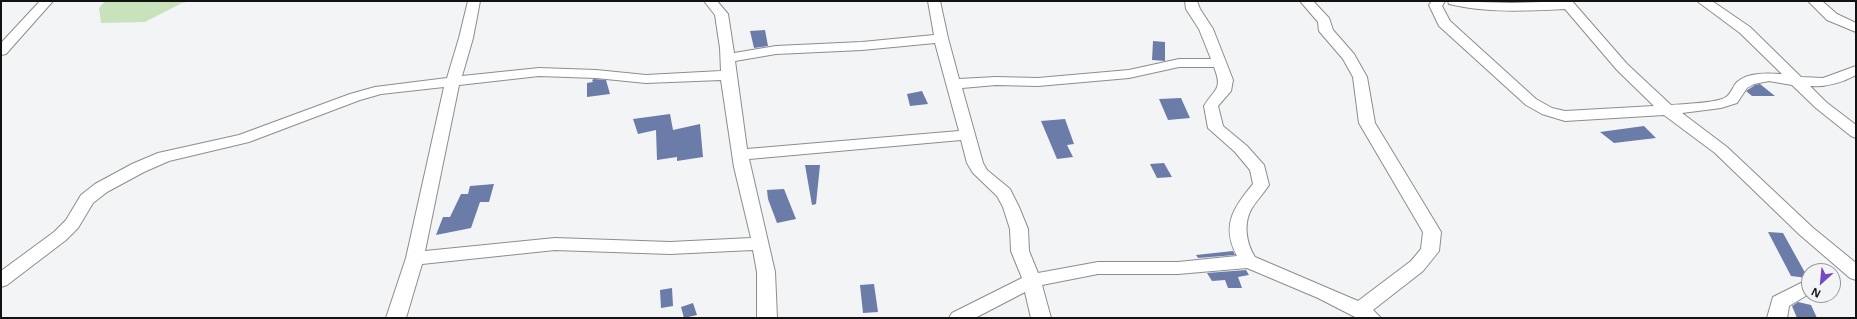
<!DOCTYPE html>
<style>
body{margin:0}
#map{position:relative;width:1857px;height:319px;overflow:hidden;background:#f3f4f6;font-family:"Noto Sans",sans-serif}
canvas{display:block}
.frame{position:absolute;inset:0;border:2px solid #121213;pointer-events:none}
.north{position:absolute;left:1801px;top:263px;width:40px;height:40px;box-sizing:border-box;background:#f3f4f6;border:1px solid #999a9b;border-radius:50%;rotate:207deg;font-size:11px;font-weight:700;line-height:16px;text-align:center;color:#121213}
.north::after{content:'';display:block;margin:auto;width:14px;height:18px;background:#7449c1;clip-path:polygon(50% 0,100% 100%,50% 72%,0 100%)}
</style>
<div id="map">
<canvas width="1857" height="319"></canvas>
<div class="frame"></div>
<div class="north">N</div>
</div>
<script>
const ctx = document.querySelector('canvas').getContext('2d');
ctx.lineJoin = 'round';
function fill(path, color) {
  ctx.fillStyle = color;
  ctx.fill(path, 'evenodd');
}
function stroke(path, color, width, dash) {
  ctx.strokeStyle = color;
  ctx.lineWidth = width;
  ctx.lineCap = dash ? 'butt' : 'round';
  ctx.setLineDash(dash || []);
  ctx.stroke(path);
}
const green = new Path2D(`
 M105,1H193L182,3L145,22L101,23L99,8Z`);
const building = new Path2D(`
 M765,30L768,46L754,48L750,31Z
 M1153,41L1165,42V61L1152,60Z
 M594,79L606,80L610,94L587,97V83L593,82L592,80Z
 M1760,84L1775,96H1752L1746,91L1755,85Z
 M922,91L928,104L910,106L907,94Z
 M1181,98L1190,118L1168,120L1159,99Z
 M670,114L673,130L700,124L703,157L677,161V157L657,160L656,130L638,134L633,119Z
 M1065,119L1074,144L1067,145L1073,157L1057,159L1041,121Z
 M1644,126L1656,138L1614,143L1600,132Z
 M1164,163L1172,177L1157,178L1150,164Z
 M805,165H820L816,204L812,205Z
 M494,184L489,202H480L471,228L436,235L443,217H450L461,194H468L470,186Z
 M784,189L796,219L777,223L768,199L767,190Z
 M1768,232L1783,233L1808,278L1791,276Z
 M1233,251L1235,255L1198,258L1196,255Z
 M1246,270L1249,275L1238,277L1242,288H1228L1225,280L1212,281L1207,273Z
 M874,284L878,312L863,313L860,285Z
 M672,288L673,306L661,308L660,290Z
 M1798,302L1811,305L1817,318H1797L1792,306Z
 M693,303L697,315L684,318L681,307Z`);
const minor = new Path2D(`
 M40,1H53L6,54L1,55V43Z
 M468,1H480L473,38L462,76L539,68L596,70L646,75L721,71L720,48L715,15L704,1H717L728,14L734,53L776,46L862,42L934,35L928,1H940L948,38L959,79L996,77L1038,78L1129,70L1179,59H1211L1199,29L1186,9L1185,1H1197L1200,9L1213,29L1233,80L1231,91L1218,106L1223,126L1247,146L1264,165L1269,185C1264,193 1257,200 1252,208C1243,223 1246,243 1255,257L1358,301L1411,261L1421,249L1423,232L1359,123L1353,77L1343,59L1319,31L1318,22L1300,1H1313L1329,18L1333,30L1354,54L1367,77L1375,123L1441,232L1439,251L1423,271L1373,310L1381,318H1357L1318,298L1247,268L1178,274H1098L1042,285L1051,318H1031L1025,292L975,318H949L952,313L1022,278L1011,251L1010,229L1003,207L997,196L973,173L967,163L961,140L749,159L775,272L777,318H757V272L753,250L670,254L555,250L422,264L406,318H386L406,258L444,87L381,94L360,100L249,142L169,161L144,172L107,192L93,203L78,228L66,240L7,285L1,287V271L54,232L66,220L81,195L95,184L132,164L158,153L239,135L350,94L375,87L447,78L459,38ZM935,43L959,131L747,149L735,61L776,54L862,50ZM1179,67H1214C1223,90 1215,88 1204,106L1208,128L1235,152L1250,170L1253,184C1233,208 1221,226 1237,256L1178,262H1098L1038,273L1029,251L1028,229L1019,207L1010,189L987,170L983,163L962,88L996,85L1038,86L1129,78ZM539,76L596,78L646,83L721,80L734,167L751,238L670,242L555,238L425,251L459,85Z
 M1432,1H1445L1442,6L1450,21L1536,99L1552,108L1565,111L1654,106L1617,70L1565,9C1526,11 1487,13 1449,4L1448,1L1511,3L1572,1L1627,64L1671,105C1682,104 1718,103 1726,97C1731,94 1733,86 1737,82C1748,72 1768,73 1782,74L1740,33L1697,1H1712L1750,27L1801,77L1823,78L1856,66V75C1841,83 1827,87 1810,86L1826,102L1856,125V138L1851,136L1816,108L1792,85L1769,81L1754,84L1747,88L1737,103L1721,108L1682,113L1727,147L1812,227L1856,263V280L1850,278L1800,235L1715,153L1664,115L1565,121L1542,114L1526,105L1439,26L1429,5Z
 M1808,1H1822L1837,14L1856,23V32L1827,20Z
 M1809,279V294L1789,306L1787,318H1767L1773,297Z`);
fill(green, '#c8e3bc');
fill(building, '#6a7ca7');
stroke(minor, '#8c8d8f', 2);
fill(minor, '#fff');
</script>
